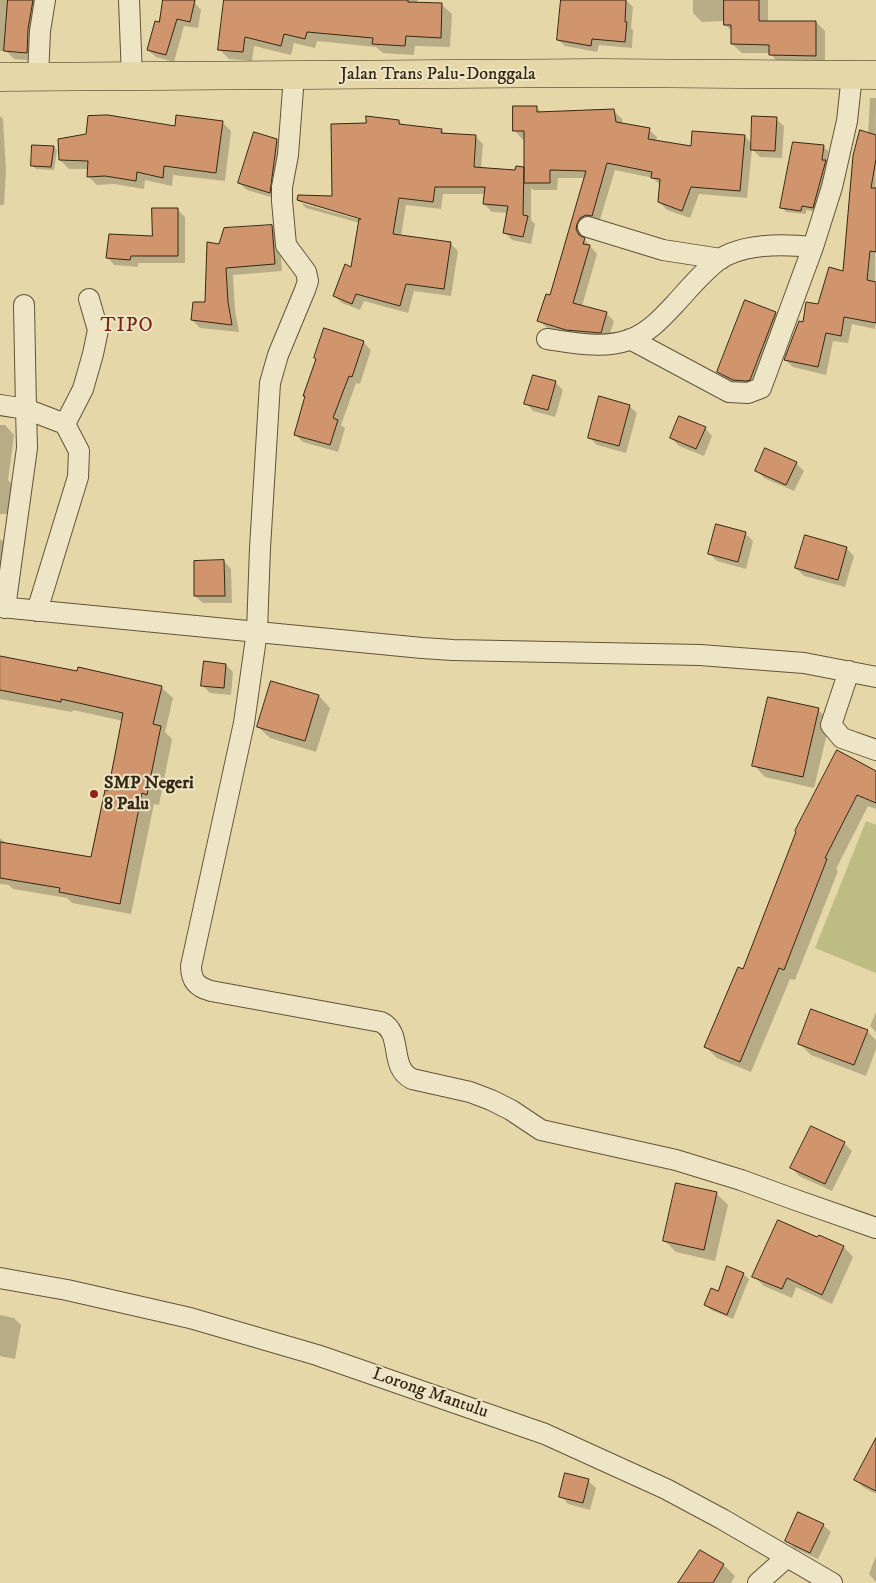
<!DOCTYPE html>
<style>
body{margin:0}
canvas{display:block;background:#e5d7a8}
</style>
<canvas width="876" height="1583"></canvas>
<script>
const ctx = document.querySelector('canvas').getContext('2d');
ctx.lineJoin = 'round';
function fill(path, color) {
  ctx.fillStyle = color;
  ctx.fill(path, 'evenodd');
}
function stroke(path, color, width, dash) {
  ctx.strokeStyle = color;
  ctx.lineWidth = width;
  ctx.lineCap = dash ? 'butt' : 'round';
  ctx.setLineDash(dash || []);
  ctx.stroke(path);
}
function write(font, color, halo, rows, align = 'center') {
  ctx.font = font + ' "IM FELL DW Pica",serif';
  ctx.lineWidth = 4;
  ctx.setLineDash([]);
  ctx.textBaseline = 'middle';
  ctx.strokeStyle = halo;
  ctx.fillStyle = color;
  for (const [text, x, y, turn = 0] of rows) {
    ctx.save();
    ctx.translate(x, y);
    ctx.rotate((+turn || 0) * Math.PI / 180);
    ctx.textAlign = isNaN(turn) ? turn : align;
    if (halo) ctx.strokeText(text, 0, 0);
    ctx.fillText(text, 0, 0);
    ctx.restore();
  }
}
const green = new Path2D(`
 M866,821L876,825V973L815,948Z`);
const shadow = new Path2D(`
 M0,0H47L36,61L14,59L6,51H0Z
 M165,0H184L194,2L201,10L198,28L184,26L174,62L156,57L148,50L160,24Z
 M225,0H418L417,4L442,5L452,14L450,47L415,46L414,55L383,53L376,47L317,41L315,48L294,43L291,55L254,46L252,61L229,59L219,49Z
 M563,0H626L633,7L631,28L633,30L632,48L599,45L597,52L565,46L558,40Z
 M693,0H768V22H816L825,31V64H779L770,53H742L732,44L733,32L725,25V21L702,22L693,13Z
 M870,98H876L875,283L876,321L875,329L852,324L848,343L833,341L826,375L793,367L785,360L804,324L844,273L868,134Z
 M536,107L542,113L614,111L622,119L623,125L649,130L657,137L656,142L692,147L745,136L752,144L776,119L784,126L782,158L760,157L752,149L747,198L699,194L690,218L667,210L659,202L660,185L653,178L615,170L599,223L584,232L585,240L597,254L582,306L606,313L614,321L608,340L575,337L547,328L539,320L551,296L586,178H558L557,190H534L531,188V220L535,224L531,244L512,240L504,232L508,213L492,212L484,204L485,194H443L441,209L406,205L401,236L450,243L458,251L451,296L414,291L408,313L364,301L360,310L342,303L334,295L352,269L360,223L306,208L301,203L367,222V220L307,202H300L298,200L333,197L399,121L403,126L441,130L445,134L475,136L483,144L481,168L516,171L517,168L526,169L525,139H522L515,131Z
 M0,116L3,119L6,171L4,205H0Z
 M222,122L231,131L225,181L173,175L172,186L145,180L144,189L114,184L97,185L88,176L89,169H69L60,160L176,127Z
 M277,140L284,147L277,199L247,190L239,183Z
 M33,146L54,147L57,150L54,170L36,169L32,165Z
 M823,146L828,151L827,163L830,166L817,212L806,210V214L786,212L782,207Z
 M177,209L185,217V263H138V267L114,265L107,257L153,238Z
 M272,226L279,234L282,271L233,275L235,310L239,332L200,328L192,320L206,303L219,246Z
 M745,302L776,313L787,325L761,391L730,383L718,372Z
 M363,342L371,350L360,384L356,383L341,425L345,428L338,452L303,442L296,435L306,397L304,395Z
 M534,376L556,383L563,390L555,417L533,411L526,403Z
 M629,406L637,413L626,453L597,445L589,437Z
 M0,425H5L14,435L8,480L13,485L12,514H0Z
 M705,428L712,436L704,456L679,446L671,438Z
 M796,463L804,471L794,491L764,478L757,470Z
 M746,534L753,541L746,569L717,561L710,554Z
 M0,539L6,544L0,578Z
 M846,548L854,556L845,587L804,576L796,568Z
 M224,561L231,569L232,603H203L195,596Z
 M0,658L161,687L173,698L165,732L172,739L159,805L154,804L131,914L72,903L67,898L13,889L9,885L0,884V838L8,845L92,858L109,792L123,721L73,710L72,712L0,699Z
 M226,665L233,672L231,695L210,693L202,685Z
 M319,696L330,708L316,752L270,738L258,727Z
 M818,710L830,721L814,788L765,777L754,765Z
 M876,772V809L868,806L836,869L838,871L795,980L790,979L751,1072L717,1058L706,1047L743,970L798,832Z
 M876,1012V1032L870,1026Z
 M867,1031L876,1040V1049L866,1076L811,1055L800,1044Z
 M844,1143L852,1151L832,1191L799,1176L792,1168Z
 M677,1185L717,1194L728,1205L715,1261L676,1252L665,1241Z
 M819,1236L844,1247L853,1257L832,1304L796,1287L792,1298L764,1286L754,1276L818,1239Z
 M743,1274L749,1279L733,1319L711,1310L706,1305Z
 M0,1315L14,1318L21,1325L15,1359L0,1356Z
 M876,1463V1494L863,1487L856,1480Z
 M588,1481L596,1488L590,1510L568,1504L561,1496Z
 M823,1525L831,1532L818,1559L794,1548L787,1541Z
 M701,1552L724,1565L735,1576L731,1583H680Z
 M876,1556V1582L869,1574Z`);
const building = new Path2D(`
 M8,0H33L28,29L27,53L4,51Z
 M163,0H195L190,22L177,19L166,55L147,50L155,21L159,22Z
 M224,0H408V2L442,3L441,38L406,36L405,46L372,44L373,38L307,32L305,39L284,34L281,46L245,37L243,52L218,50Z
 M561,0H626L625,22H627L625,42L592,39L591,46L557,40Z
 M724,0H759V21H816V56L769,55V45L731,44V25H724Z
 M513,106H537V112L614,109L616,122L650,128L648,139L691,146L692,131L745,135L740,191L691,187L682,211L658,202L660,179L651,178L652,172L607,163L592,216L586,215L580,218L577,224L576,229L579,235L585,238L583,244L590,245L573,303L607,312L601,333L566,330L537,321L546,294L550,295L586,171L550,170V183H524V131H513Z
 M108,115L175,126L176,115L223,121L216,173L164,166L163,178L137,172L136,181L105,176L87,177L88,161L59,160L58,139L86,134L88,116Z
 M366,116L399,120V124L442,129L441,133L476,135L474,167L515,170L516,166L524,167L523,215L528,216L523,237L503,233L508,206L483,204L485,187H435L433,202L399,198L393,234L451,242L444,289L406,284L400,306L356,294L352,304L333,296L345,264L351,267L359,219H361L297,200L298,195L332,196L331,124L366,123Z
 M752,116L777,117L775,151L751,150Z
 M860,130L876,135V159L871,188H876V252L870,251L867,280L876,282V323L844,317L841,336L826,333L818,367L784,360L799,321L803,322L806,302L818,304L829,267L843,271L853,156Z
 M254,132L277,139L270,193L238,183Z
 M793,142L824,145L822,160H826L813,208L802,206L801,211L780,208Z
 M32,145L54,146L51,167L31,166Z
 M152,208H178V256H131L130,260L106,258L109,234L152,236Z
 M272,225L275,264L226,268L228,302L232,325L191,320L193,302H205L207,242L219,244L224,228Z
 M745,300L776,312L750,380L746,381L733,380L717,372Z
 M324,328L364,341L352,377L349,376L333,418L338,420L330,445L294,435L305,396H303L316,359L314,358Z
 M533,375L556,381L548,410L524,404Z
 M599,396L630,405L619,446L588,438Z
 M679,416L706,427L696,449L670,438Z
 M765,448L797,462L786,485L755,471Z
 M716,524L746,532L738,562L708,554Z
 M805,535L847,547L838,580L795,568Z
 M224,560L225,596H194V561Z
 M0,656L77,671L78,667L162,686L153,724L161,726L147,795L142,793L120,904L59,892L60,888L0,878V842L91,857L105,790L108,791L123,713L61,699V702L0,690Z
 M204,661L226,664L224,688L201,686Z
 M271,681L319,695L305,741L257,727Z
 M768,697L819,708L803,777L752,766Z
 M837,750L876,771V803L857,795L825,858L827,859L784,970L779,968L740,1062L704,1047L738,967L743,969L796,832L795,831Z
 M811,1009L868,1030L854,1065L798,1044Z
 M811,1126L845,1142L825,1184L790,1168Z
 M676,1183L717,1192L704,1250L663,1241Z
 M778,1220L817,1237L819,1235L844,1246L822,1295L787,1278L782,1289L752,1277Z
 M727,1266L744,1273L727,1315L704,1305L711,1288L718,1291Z
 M876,1438V1491L854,1480Z
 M565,1473L589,1479L583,1503L559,1497Z
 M798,1512L824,1524L810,1553L785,1541Z
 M700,1550L724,1564L713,1583H678Z`);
const minor = new Path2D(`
 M129,0L132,77
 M294,76L288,155L282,187V201L286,245L306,272L308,281L305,290L278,355L270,383L260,548L257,631L244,723L191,966C191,981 197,987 211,991L381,1022C404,1033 388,1067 412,1079L470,1092L491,1100L511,1110L541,1130L676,1160L741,1180L793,1199L876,1228
 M38,77L40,31L45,0
 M588,227L663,250L721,259
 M24,305L26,409L65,424L79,451L78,477L37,611
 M547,339C575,343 602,349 629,340C648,333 661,319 674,305C689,289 703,271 720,259C745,243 785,244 813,247
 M630,339L729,392L748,393L761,388L813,247L832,187L847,121L852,75
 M0,405L26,409L27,448L5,608
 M65,424L83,389L93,354L98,330L89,299
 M0,607L422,648L453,650L700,655L804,663L876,677
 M849,671L831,725L842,738L876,750
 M0,1278L67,1290L190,1318L317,1355L545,1434L666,1489L722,1519L832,1583
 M758,1583L787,1557`);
const highway = new Path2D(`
 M0,77L599,73L876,75`);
const markers = [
 [94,794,5,"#8f2418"]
];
const streetNames = [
 ["Jalan Trans Palu-Donggala",438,75],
 ["Lorong Mantulu",430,1394,19]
];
const poiNames = [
 ["SMP Negeri",104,784],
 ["8 Palu",104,805]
];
const quarterNames = [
 ["TIPO",127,327]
];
fill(green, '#bdbc82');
fill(shadow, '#0003');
fill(building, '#d0956c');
stroke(building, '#362715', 1);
stroke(minor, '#62533a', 22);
stroke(highway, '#362715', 29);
stroke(minor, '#eee5c6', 20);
stroke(highway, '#e5d7a8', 28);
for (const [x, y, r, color] of markers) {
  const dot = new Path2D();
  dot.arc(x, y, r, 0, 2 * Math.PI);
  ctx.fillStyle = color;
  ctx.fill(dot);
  stroke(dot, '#eee5c6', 2);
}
write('18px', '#362715', '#eee5c6', streetNames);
write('bold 18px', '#362715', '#eee5c6', poiNames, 'left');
ctx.letterSpacing = '1px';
write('20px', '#7a1f14', '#eee5c6', quarterNames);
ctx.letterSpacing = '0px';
</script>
